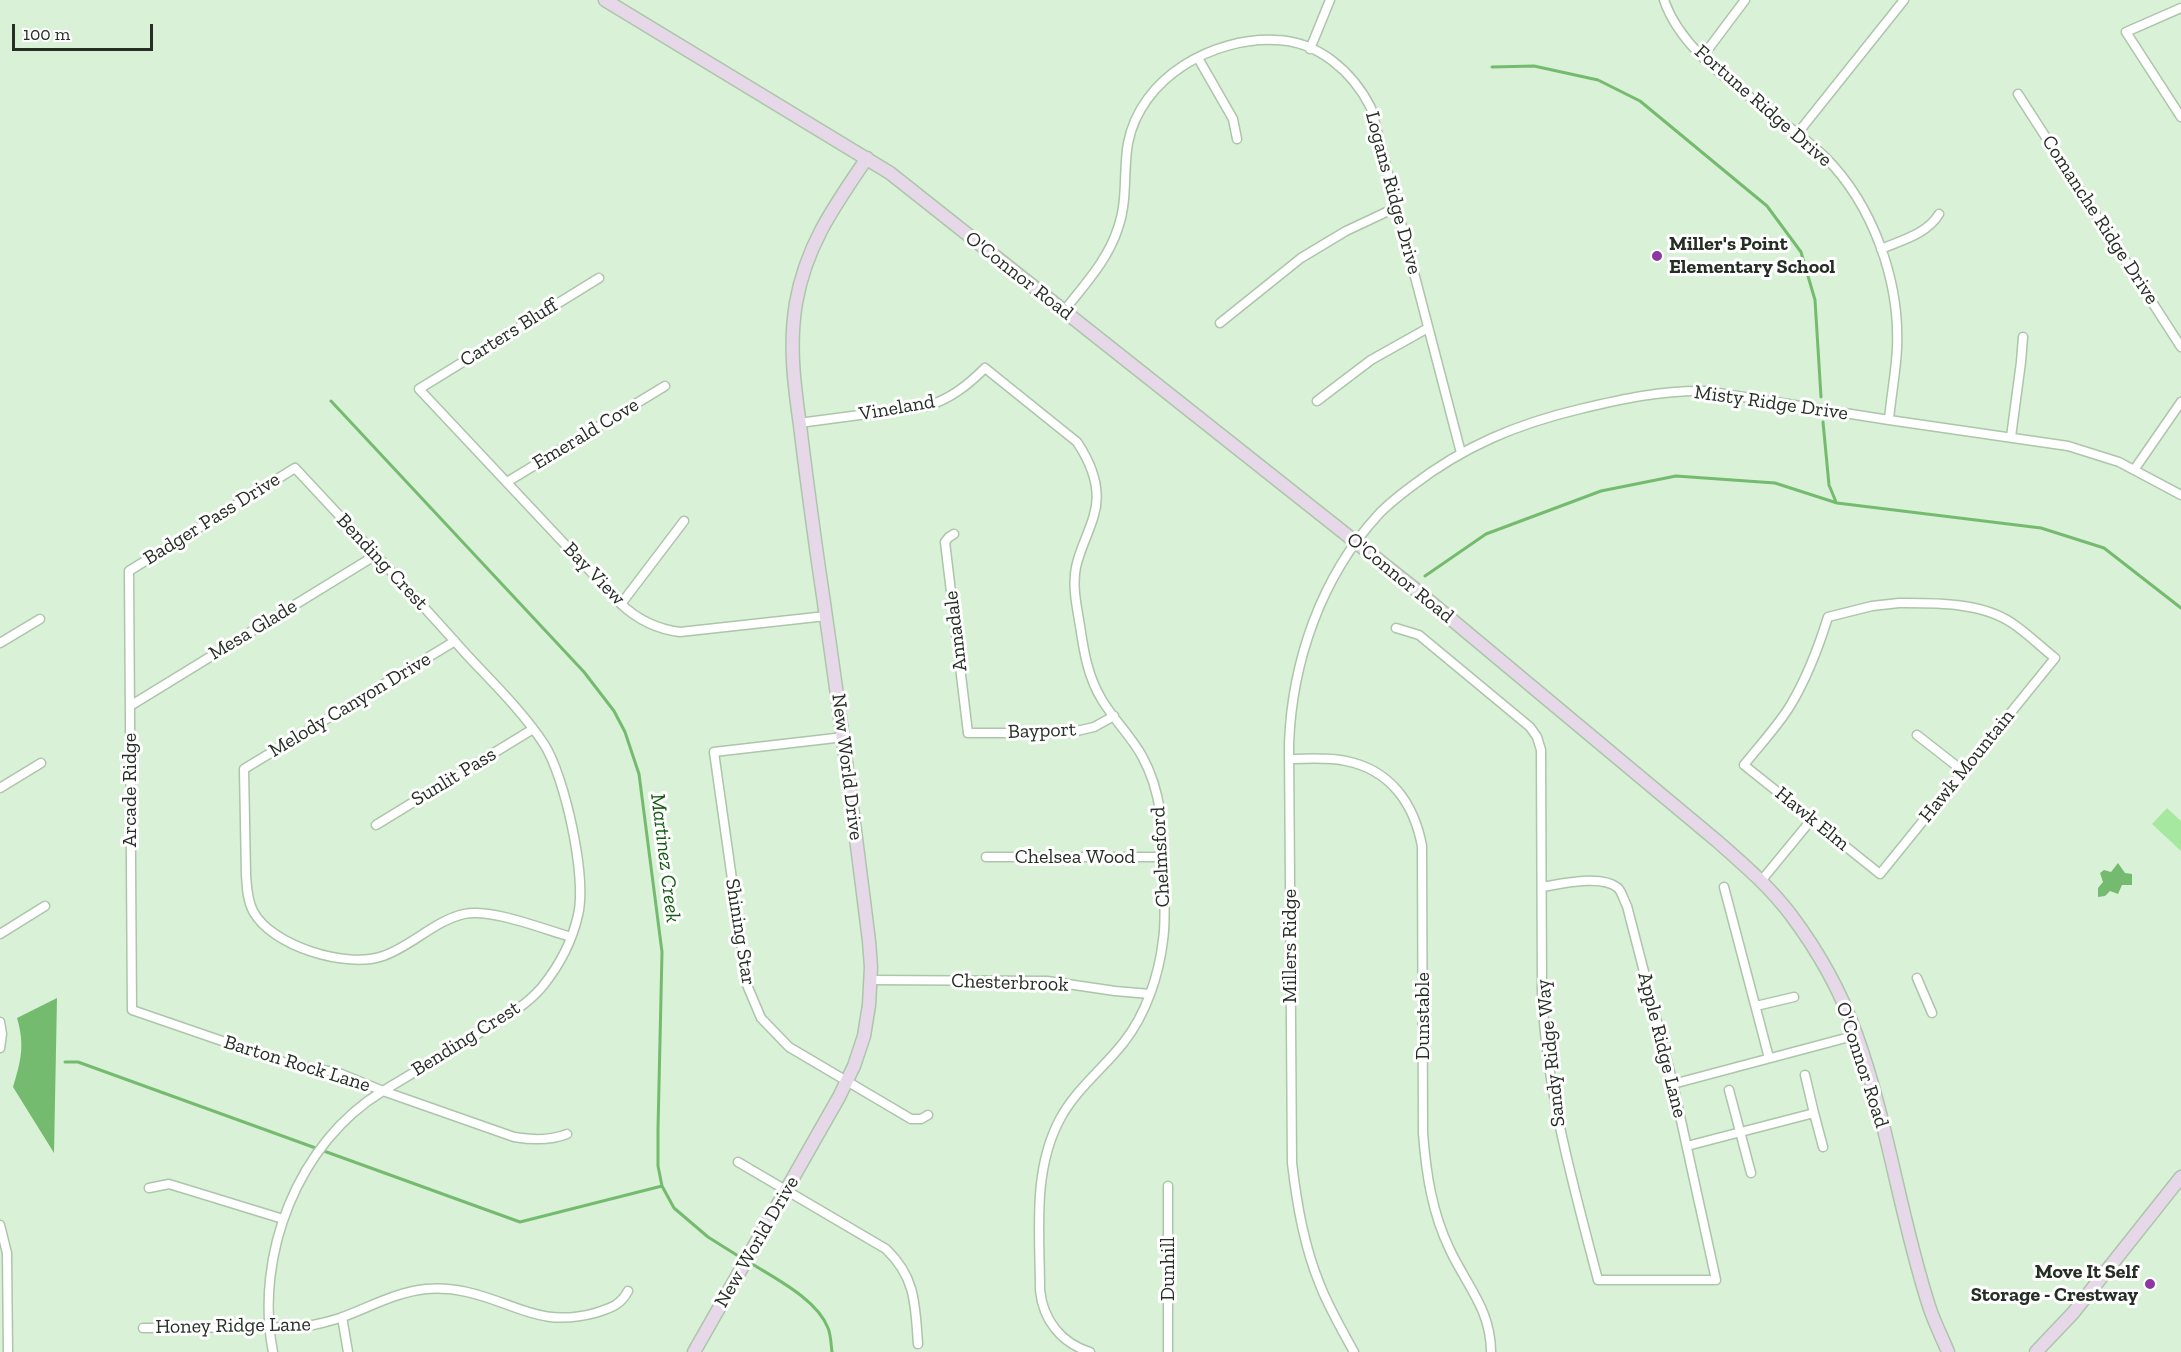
<!DOCTYPE html>
<style>
body{margin:0}
#map{position:relative;width:2181px;height:1352px;overflow:hidden;background:#d9f1d6;font-family:"Zilla Slab",serif}
canvas{display:block}
.scale{position:absolute;left:12px;top:24px;width:141px;height:27px;box-sizing:border-box;border:3px solid #262f25;border-top:0;padding-left:8px;font-size:18px;line-height:21px;white-space:nowrap;color:#262f25;-webkit-text-stroke:4px #fff;paint-order:stroke}
</style>
<div id="map">
<canvas width="2181" height="1352"></canvas>
<div class="scale">100 m</div>
</div>
<script>
const ctx = document.querySelector('canvas').getContext('2d');
ctx.lineJoin = 'round';
function fill(path, color) {
  ctx.fillStyle = color;
  ctx.fill(path, 'evenodd');
}
function stroke(path, color, width, dash) {
  ctx.strokeStyle = color;
  ctx.lineWidth = width;
  ctx.lineCap = dash ? 'butt' : 'round';
  ctx.setLineDash(dash || []);
  ctx.stroke(path);
}
function write(font, color, halo, rows, align = 'center') {
  ctx.font = font + ' "Zilla Slab",serif';
  ctx.lineWidth = 6;
  ctx.setLineDash([]);
  ctx.textBaseline = 'middle';
  ctx.strokeStyle = halo;
  ctx.fillStyle = color;
  for (const [text, x, y, turn = 0] of rows) {
    ctx.save();
    ctx.translate(x, y);
    ctx.rotate((+turn || 0) * Math.PI / 180);
    ctx.textAlign = isNaN(turn) ? turn : align;
    if (halo) ctx.strokeText(text, 0, 0);
    ctx.fillText(text, 0, 0);
    ctx.restore();
  }
}
const green = new Path2D(`
 M2167,808L2181,821V851L2152,824Z`);
const water = new Path2D(`
 M2118,863L2125,873L2132,874V885H2122L2118,894L2110,891L2105,896L2098,897V888L2103,882L2100,873L2104,870L2111,872Z
 M57,998L54,1153L13,1087C21,1061 25,1045 17,1018Z`);
const stream = new Path2D(`
 M1492,67L1534,66L1598,80L1640,101L1767,206L1801,252L1815,300L1821,397
 M331,401L584,672L614,711L625,732L639,774L662,952L658,1129V1166L662,1186L674,1208L708,1237L743,1259
 M1823,422L1829,485L1836,502
 M1425,576L1486,534L1601,491L1676,476L1775,483L1837,503L2041,528L2104,548L2181,608
 M65,1062H78L520,1222L662,1186
 M749,1262C774,1278 817,1299 828,1328C831,1335 831,1345 832,1352`);
const street = new Path2D(`
 M1664,0C1678,41 1717,72 1750,97C1775,117 1802,135 1825,157C1873,205 1900,281 1897,348C1896,372 1891,396 1889,420
 M2181,8L2126,32L2181,117
 M1310,49L1330,0
 M1703,56L1745,0
 M1198,58L1233,119L1237,139
 M2018,94L2181,347
 M1797,134L1904,0
 M1881,249C1902,240 1927,234 1939,214
 M599,278L419,389L621,604C638,620 656,629 680,632L826,616
 M1064,311C1084,285 1108,260 1118,228C1128,200 1123,171 1128,143C1141,77 1213,37 1276,40C1318,41 1353,72 1371,108L1461,453
 M1220,323L1301,258L1346,231L1397,207
 M1317,401L1371,360L1428,328
 M799,423L928,406C951,398 967,386 985,368L1077,442C1091,463 1102,489 1094,515C1089,533 1080,549 1076,567C1072,587 1077,607 1080,626C1084,653 1088,677 1102,700C1114,720 1131,736 1142,756C1164,796 1163,837 1164,881C1164,901 1166,921 1163,940C1159,975 1146,1014 1124,1042C1103,1069 1076,1089 1060,1119C1032,1171 1040,1233 1040,1290C1043,1320 1061,1343 1090,1352
 M2011,437L2021,362L2023,337
 M2134,470L2181,402
 M507,482L665,386
 M954,534L949,537L945,542L968,733H1068L1094,727L1114,716
 M1899,603C1935,603 1981,602 2012,623C2027,633 2041,647 2055,658L1880,874L1744,765C1759,746 1777,727 1790,706C1807,678 1818,649 1828,617L1872,606Z
 M621,604L684,521
 M1396,628L1419,635L1530,727L1537,737L1541,750L1542,991C1546,1091 1573,1184 1598,1280H1716L1673,1084L1627,906C1624,901 1622,892 1618,888C1602,874 1561,884 1542,887
 M455,641L244,769L246,875C247,887 247,900 253,911C271,946 347,969 383,956C412,946 434,921 464,914C491,908 543,929 571,937
 M0,643L40,619
 M130,706L376,555
 M1917,735L1963,771
 M844,737L714,752L747,985L761,1018L789,1047L911,1119H921L928,1115
 M1289,759C1308,759 1328,757 1346,761C1391,770 1414,804 1422,846L1423,1133C1426,1173 1432,1213 1450,1250C1467,1286 1491,1310 1491,1352
 M0,788L41,763
 M376,825L533,729
 M986,857H1163
 M1761,881L1812,819
 M1724,887L1769,1058
 M0,934L45,906
 M1917,978L1932,1013
 M870,980L1047,981L1115,991L1150,994
 M1756,1006L1794,997
 M0,1022L2,1034L0,1048
 M1673,1084L1857,1035
 M1729,1090L1751,1173
 M1814,1113L1823,1147
 M1687,1146L1814,1113L1805,1075
 M738,1162L886,1249C916,1278 915,1304 918,1344
 M1168,1186V1352
 M149,1188L169,1184L283,1219
 M0,1225L7,1253L8,1352
 M342,1317L348,1352
 M143,1328L304,1327C317,1324 328,1322 340,1318C368,1308 396,1292 426,1289C439,1288 454,1289 467,1292C516,1303 540,1328 595,1313C610,1308 620,1306 628,1291
 M273,1352C254,1256 298,1142 383,1091C414,1072 445,1054 476,1035C499,1021 524,1008 542,987C559,966 572,942 578,915C587,877 565,777 544,744C523,712 493,683 467,655C411,592 353,530 295,468L129,571L132,1010L289,1064L339,1073L383,1091L514,1137C532,1140 550,1141 567,1134
 M1354,1352C1342,1330 1329,1308 1320,1285C1304,1246 1297,1205 1292,1163L1289,744C1292,662 1321,577 1378,515C1388,504 1400,495 1412,486C1464,446 1517,424 1580,409C1622,399 1662,390 1706,391L1889,420L2068,446L2119,462L2181,495`);
const secondary = new Path2D(`
 M605,0L890,173L1415,589L1717,841C1743,864 1770,887 1791,915C1818,951 1841,992 1856,1034C1888,1122 1900,1217 1929,1306C1934,1322 1942,1337 1948,1352
 M694,1352L839,1097L854,1066L864,1036L869,1005L871,967L869,941C853,812 836,683 817,555C811,511 805,468 800,425C794,384 789,344 796,303C806,245 835,205 867,158
 M2036,1352L2073,1313L2181,1177`);
const markers = [
 [1657,256,6,"#8f36a2"],
 [2150,1284,6,"#8f36a2"]
];
const streetNames = [
 ["Fortune Ridge Drive",1763,106,41],
 ["Logans Ridge Drive",1393,193,75],
 ["Comanche Ridge Drive",2100,220,57],
 ["O'Connor Road",1019,276,38],
 ["Carters Bluff",509,333,-32],
 ["Misty Ridge Drive",1771,403,8],
 ["Vineland",897,408,-10],
 ["Emerald Cove",586,434,-31],
 ["Badger Pass Drive",212,519,-32],
 ["Bending Crest",382,562,47],
 ["Bay View",594,574,46],
 ["O'Connor Road",1400,578,39],
 ["Mesa Glade",253,630,-31],
 ["Annadale",956,631,-97],
 ["Melody Canyon Drive",350,705,-31],
 ["Bayport",1042,731,-2],
 ["Hawk Mountain",1967,766,-51],
 ["New World Drive",847,767,83],
 ["Sunlit Pass",454,777,-31],
 ["Arcade Ridge",130,790,-90],
 ["Hawk Elm",1812,819,39],
 ["Chelsea Wood",1075,857],
 ["Chelmsford",1161,857,-93],
 ["Shining Star",740,932,81],
 ["Millers Ridge",1290,946,-90],
 ["Chesterbrook",1010,983,2],
 ["Dunstable",1423,1016,-90],
 ["Bending Crest",466,1039,-32],
 ["Apple Ridge Lane",1662,1045,76],
 ["Sandy Ridge Way",1551,1053,-96],
 ["Barton Rock Lane",297,1064,17],
 ["O'Connor Road",1862,1065,72],
 ["New World Drive",757,1242,-60],
 ["Dunhill",1168,1269,-90],
 ["Honey Ridge Lane",233,1326,-1]
];
const poiNames = [
 ["Miller's Point",1669,244],
 ["Elementary School",1669,267],
 ["Move It Self",2138,1272,"right"],
 ["Storage - Crestway",2138,1295,"right"]
];
const waterNames = [
 ["Martinez Creek",665,858,83]
];
fill(green, '#a7e8a1');
fill(water, '#75bb6f');
stroke(stream, '#75bb6f', 3);
stroke(street, '#adc5aa', 11);
stroke(secondary, '#adc5aa', 15);
stroke(street, '#fff', 8);
stroke(secondary, '#e6d8e9', 12);
for (const [x, y, r, color] of markers) {
  const dot = new Path2D();
  dot.arc(x, y, r, 0, 2 * Math.PI);
  ctx.fillStyle = color;
  ctx.fill(dot);
  stroke(dot, '#fff', 2);
}
write('20px', '#262f25', '#fff', streetNames);
write('bold 20px', '#262f25', '#fff', poiNames, 'left');
write('italic 21px', '#135b10', '#fff', waterNames);
</script>
